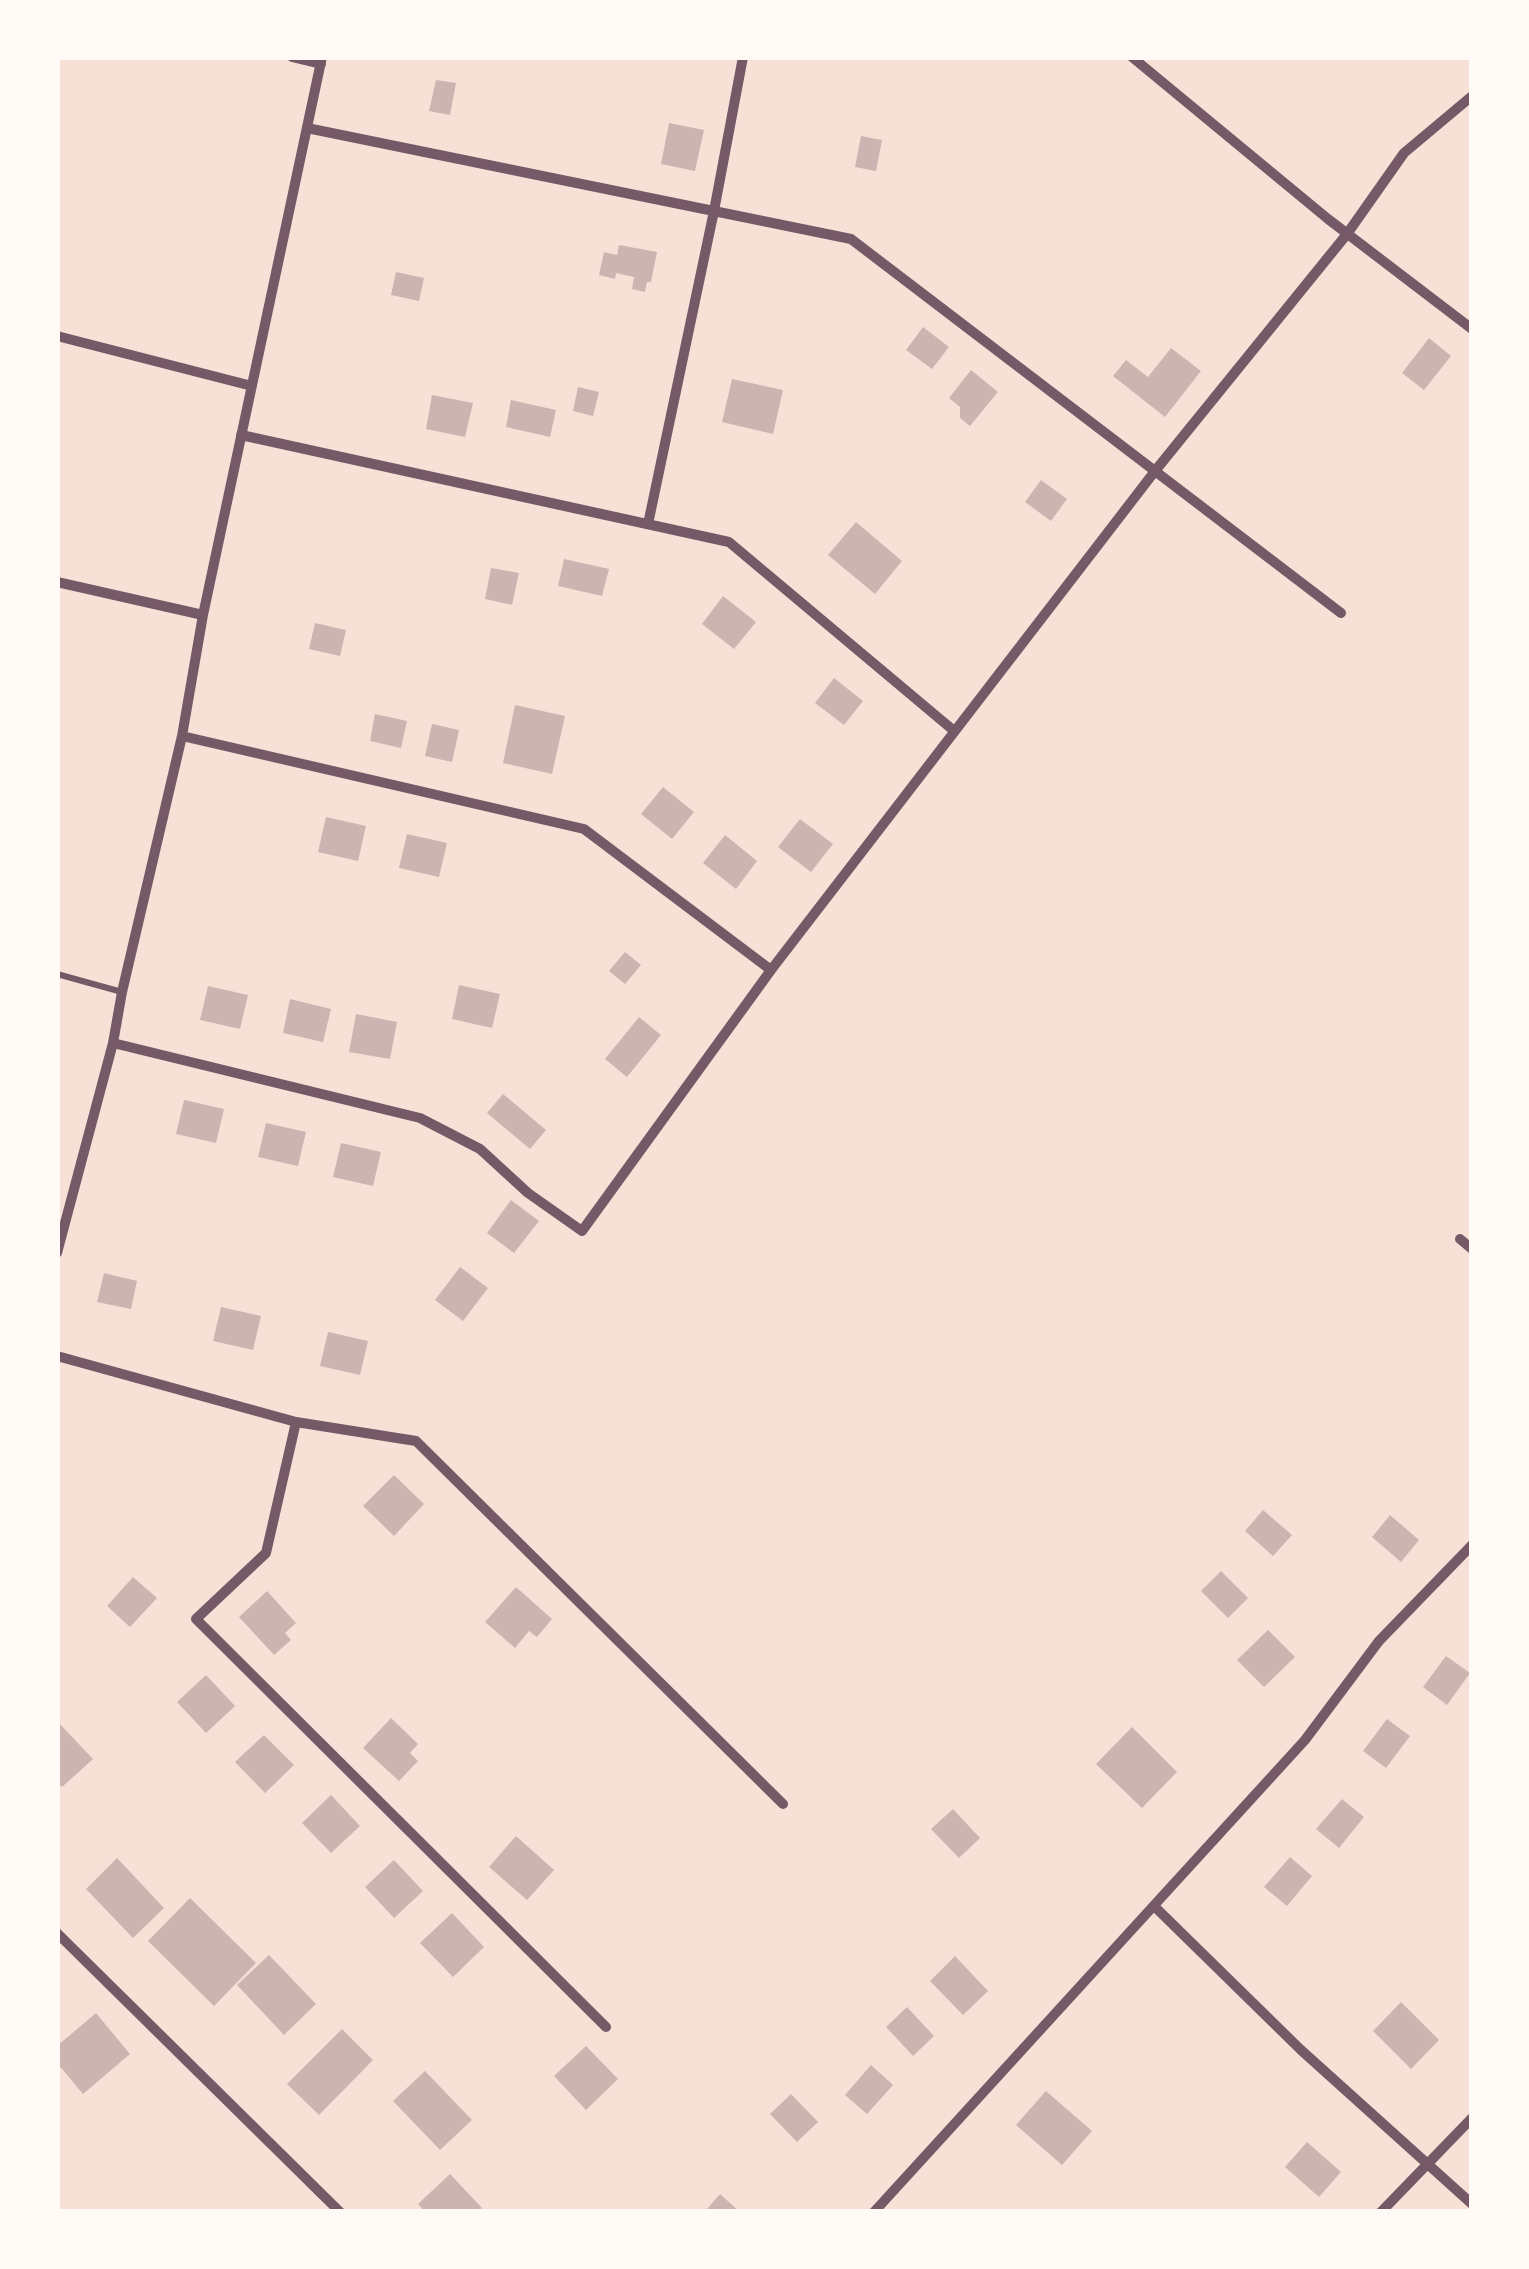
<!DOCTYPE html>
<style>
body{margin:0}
#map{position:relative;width:1529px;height:2269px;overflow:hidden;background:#f7e1d7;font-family:"DejaVu Sans",sans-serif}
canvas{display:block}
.frame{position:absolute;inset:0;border:60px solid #fffaf5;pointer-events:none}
</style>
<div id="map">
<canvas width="1529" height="2269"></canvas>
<div class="frame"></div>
</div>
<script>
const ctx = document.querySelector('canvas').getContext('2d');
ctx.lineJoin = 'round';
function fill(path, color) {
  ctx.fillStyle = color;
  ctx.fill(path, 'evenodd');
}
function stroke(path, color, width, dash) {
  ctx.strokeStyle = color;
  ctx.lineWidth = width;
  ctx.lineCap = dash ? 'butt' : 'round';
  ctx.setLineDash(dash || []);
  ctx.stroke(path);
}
const building = new Path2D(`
 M436,80L456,83L450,115L429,111Z
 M669,123L704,130L695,171L661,164Z
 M861,136L882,140L876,171L855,167Z
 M619,245L657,252L651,282H647L645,292L632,289L634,277L616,273L615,279L599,275L604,252L617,255Z
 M396,272L424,278L419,301L391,295Z
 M923,327L949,347L932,369L906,350Z
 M1429,338L1451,356L1424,390L1402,373Z
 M1171,348L1201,371L1165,417L1113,376L1126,360L1148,377Z
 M971,370L998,392L970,426L960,418V407L949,398Z
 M732,379L783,390L773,434L722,422Z
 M578,387L599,392L593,416L573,411Z
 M432,395L473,403L465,437L426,429Z
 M511,400L556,410L550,437L506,427Z
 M1041,480L1067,499L1051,521L1025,502Z
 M856,522L902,561L875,594L828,555Z
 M564,559L609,569L602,596L558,586Z
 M491,568L519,573L512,605L485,599Z
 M723,596L756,622L734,649L702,624Z
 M315,623L346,630L340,656L309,649Z
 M834,678L863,701L844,725L815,703Z
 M515,705L565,716L552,774L503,763Z
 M375,714L407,721L401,748L370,741Z
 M432,724L459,730L452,762L425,756Z
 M663,787L694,812L672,839L641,814Z
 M326,817L366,826L358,861L318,852Z
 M800,819L833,844L811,872L778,847Z
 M407,834L447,843L439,877L399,868Z
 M725,835L757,861L736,889L703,863Z
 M625,952L641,965L625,984L609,971Z
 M459,985L500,994L492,1028L452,1019Z
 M208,986L248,995L240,1029L200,1020Z
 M290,999L331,1009L323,1042L283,1033Z
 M356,1014L397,1022L390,1059L349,1052Z
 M639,1017L661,1035L627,1077L605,1059Z
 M503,1094L546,1130L530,1149L487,1113Z
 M184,1100L224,1109L216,1143L176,1134Z
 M266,1123L306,1132L298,1166L258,1157Z
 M341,1143L381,1152L373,1186L333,1177Z
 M511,1200L539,1221L514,1253L487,1233Z
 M460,1267L488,1288L463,1321L435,1300Z
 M104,1273L137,1281L131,1309L97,1302Z
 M221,1307L261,1316L253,1350L213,1341Z
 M328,1332L368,1341L360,1375L320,1366Z
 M394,1475L424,1504L394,1536L363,1506Z
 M1263,1510L1292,1535L1273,1556L1245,1531Z
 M1390,1515L1419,1540L1401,1562L1372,1537Z
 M1221,1571L1248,1598L1228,1618L1201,1591Z
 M133,1577L157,1598L130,1627L107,1606Z
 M516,1587L552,1619L537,1637L529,1631L515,1648L485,1622Z
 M267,1591L296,1623L285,1633L291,1640L274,1655L239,1617Z
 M1268,1630L1295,1657L1264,1687L1237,1660Z
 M1446,1656L1470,1673L1447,1705L1423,1687Z
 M206,1675L235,1706L206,1733L177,1702Z
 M391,1718L418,1744L410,1753L418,1761L399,1781L363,1748Z
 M1387,1719L1410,1736L1386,1768L1363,1751Z
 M57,1721L93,1759L62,1787L57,1782Z
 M1132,1727L1177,1772L1142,1808L1096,1764Z
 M264,1735L294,1765L265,1793L235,1762Z
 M331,1795L360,1826L331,1853L302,1823Z
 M1342,1799L1364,1817L1339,1848L1316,1829Z
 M953,1809L980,1838L959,1858L931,1829Z
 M516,1836L554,1870L527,1900L489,1867Z
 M1290,1857L1312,1876L1287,1906L1264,1887Z
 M117,1858L164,1908L133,1938L86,1889Z
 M394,1860L423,1891L394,1918L365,1887Z
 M190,1898L256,1963L214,2006L148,1941Z
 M452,1913L484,1947L453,1977L420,1943Z
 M269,1955L316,2004L284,2035L237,1985Z
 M955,1956L988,1991L963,2015L930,1981Z
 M1401,2002L1439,2040L1411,2069L1373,2031Z
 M907,2007L934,2036L913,2056L886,2027Z
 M96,2013L130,2054L83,2094L57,2063V2046Z
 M342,2029L373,2060L319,2115L287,2084Z
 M586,2046L618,2079L586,2110L554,2076Z
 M871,2065L893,2085L867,2114L845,2095Z
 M425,2071L472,2120L440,2150L393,2101Z
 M1046,2091L1092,2131L1062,2165L1016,2125Z
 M791,2094L818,2122L797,2142L770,2114Z
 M1307,2142L1341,2172L1319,2197L1285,2167Z
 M450,2174L482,2208L477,2212H425L418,2204Z
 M720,2194L740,2212H711L707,2209Z`);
const service = new Path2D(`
 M57,974L122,992`);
const minor = new Path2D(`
 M292,57L321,64
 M1132,57L1328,219L1472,329
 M307,128L851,239L1341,613
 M57,336L252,386
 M241,435L729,542L953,730
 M648,524L714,211L743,57
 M57,582L203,615
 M182,736L584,829L771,970
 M113,1043L420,1118L480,1149L528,1193L582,1231L771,970L1155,471L1347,234L1404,153L1472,96
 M1460,1239L1472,1249
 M57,1253L113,1043L122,992L182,736L203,615L322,57
 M57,1356L296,1422L416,1441L783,1804
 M296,1422L266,1553L196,1619L606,2027
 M1154,1906L1301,2050L1472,2204
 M57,1933L340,2212
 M874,2212L1305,1740L1379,1641L1472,1545
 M1381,2212L1472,2118`);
fill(building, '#ccb4b1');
stroke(service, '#755966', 6);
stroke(minor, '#755966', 10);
</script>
